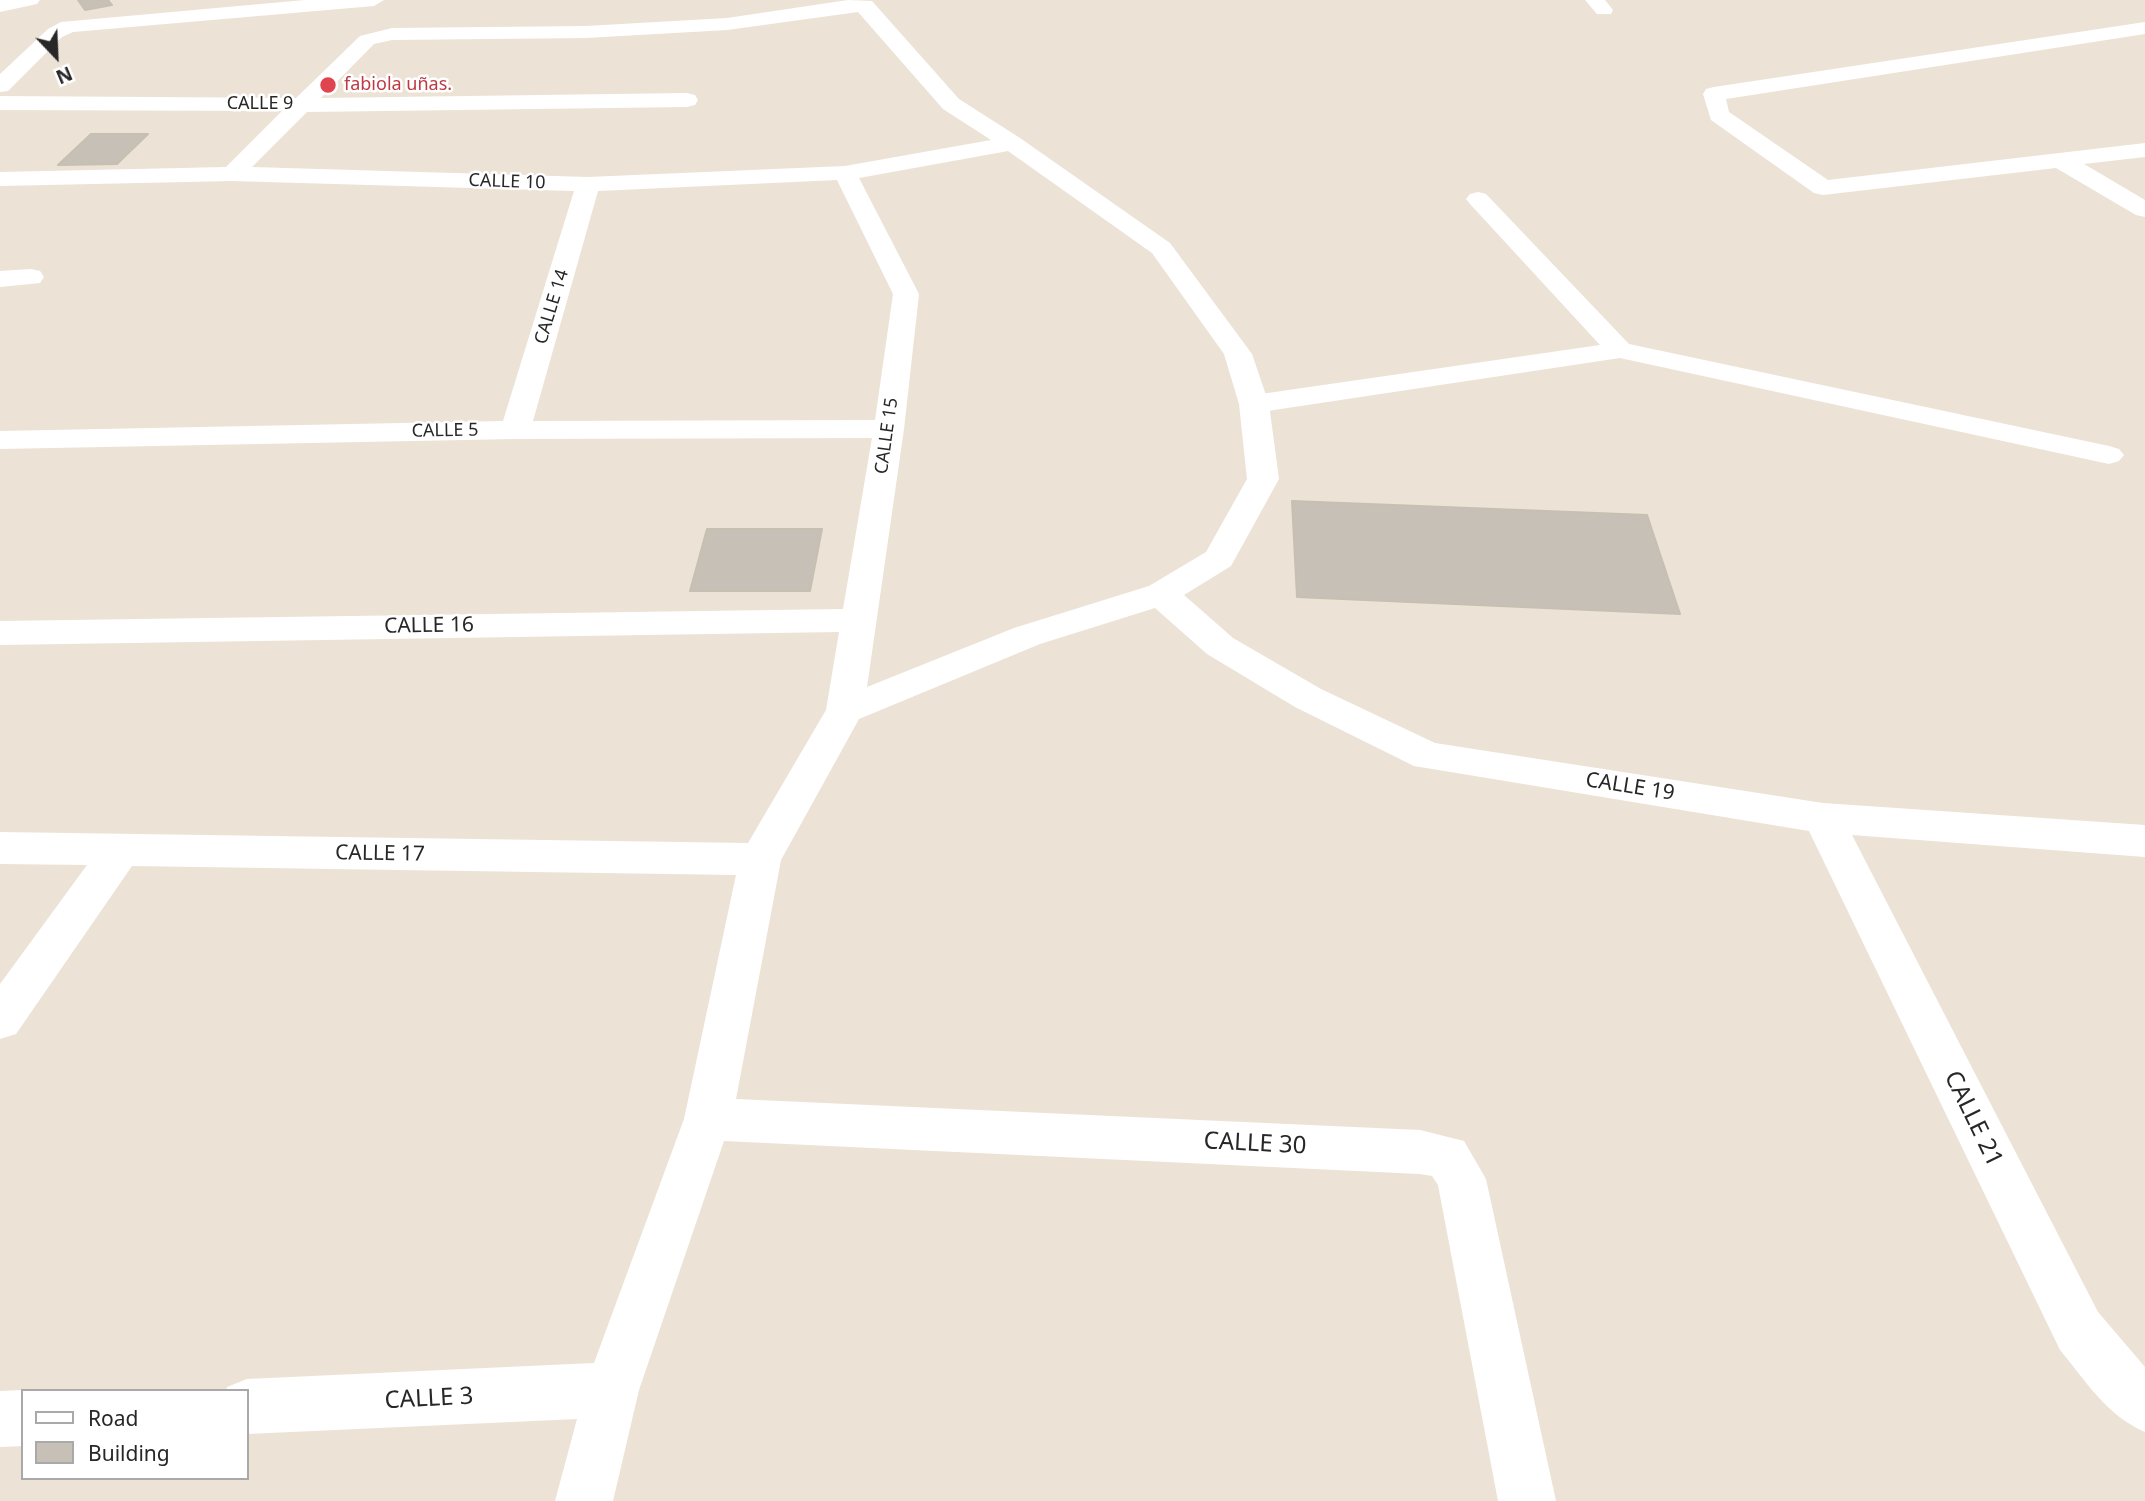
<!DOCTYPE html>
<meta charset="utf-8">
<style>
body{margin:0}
#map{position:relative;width:2145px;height:1501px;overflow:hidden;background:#ece3d6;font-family:"Noto Sans",sans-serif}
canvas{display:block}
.legend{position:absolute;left:21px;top:1389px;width:228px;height:91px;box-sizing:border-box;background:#fff;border:2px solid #a9a9a9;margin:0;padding:9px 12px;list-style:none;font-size:21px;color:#272727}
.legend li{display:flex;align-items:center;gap:14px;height:35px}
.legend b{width:35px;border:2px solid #a9a9a9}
.north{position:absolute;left:21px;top:21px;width:70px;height:70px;-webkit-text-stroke:5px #fff;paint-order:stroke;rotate:157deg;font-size:19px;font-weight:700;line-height:28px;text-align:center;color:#272727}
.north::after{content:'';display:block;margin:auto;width:24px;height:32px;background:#272727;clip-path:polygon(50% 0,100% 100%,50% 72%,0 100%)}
</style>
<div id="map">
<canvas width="2145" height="1501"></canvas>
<ul class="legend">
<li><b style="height:9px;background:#fff"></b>Road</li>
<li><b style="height:19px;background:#c7c0b7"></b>Building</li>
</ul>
<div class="north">N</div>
</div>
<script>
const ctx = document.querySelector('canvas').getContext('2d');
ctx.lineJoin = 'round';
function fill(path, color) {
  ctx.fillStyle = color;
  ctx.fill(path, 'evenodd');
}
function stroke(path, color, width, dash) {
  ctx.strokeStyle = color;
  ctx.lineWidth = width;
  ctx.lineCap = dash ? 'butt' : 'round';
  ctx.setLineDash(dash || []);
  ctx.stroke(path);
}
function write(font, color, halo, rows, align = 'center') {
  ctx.font = font + ' "Noto Sans",sans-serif';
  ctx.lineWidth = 5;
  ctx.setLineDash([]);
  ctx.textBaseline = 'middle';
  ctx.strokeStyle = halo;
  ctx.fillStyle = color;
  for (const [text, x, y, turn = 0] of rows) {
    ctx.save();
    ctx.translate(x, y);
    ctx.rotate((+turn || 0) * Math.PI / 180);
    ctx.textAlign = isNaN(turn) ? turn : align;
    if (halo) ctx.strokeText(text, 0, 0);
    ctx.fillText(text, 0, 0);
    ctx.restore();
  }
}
const building = new Path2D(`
 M78,0H108L112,5L85,10Z
 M91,134H148L117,164L58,165Z
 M1292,501L1647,515L1680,614L1297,597Z
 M707,529H822L810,591H690Z`);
const lane = new Path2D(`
 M1585,0H1605L1613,10L1611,14H1597Z
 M1478,192L1486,194L1629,344L2109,446L2119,449L2124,455L2119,461L2109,464L1620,358L1254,413L1244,410L1240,404L1244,398L1254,395L1600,345L1470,204L1466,199L1470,194Z`);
const street = new Path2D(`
 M305,0H384L374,6L73,32L62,37L8,91L0,92V74L48,29L61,22Z
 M848,0L872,1L959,99L1020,138L1170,243L1252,354L1269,404L1279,479L1231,566L1184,595L1233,638L1321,689L1435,743L1823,803L2145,825V857L1852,835L2098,1312L2145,1367V1432C2107,1416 2085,1380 2060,1350L1809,831L1414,766L1295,707L1207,654L1155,608L1040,644L859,719L781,860L736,1099L1420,1130L1464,1141L1486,1179L1556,1501H1498L1438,1185L1432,1176L1420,1174L724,1141L639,1390L613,1501H555L577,1419L247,1434V1391H226L227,1387L247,1379L594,1363L684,1119L736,875L132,866L16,1034L0,1039V984L87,865L0,864V832L748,843L826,710L839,632L0,645V621L843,609L872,438L515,439L0,449V431L503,421L574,191L232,181L0,186V172L226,167L282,111L0,110V96L296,98L360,36L392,28L586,26L727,18ZM858,12L943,109L991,140L845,166L588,177L252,167L307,112L687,107L695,105L698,100L695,95L687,93L321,98L374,44L392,40L586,38L727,30ZM1008,151L1152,253L1224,354L1239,404L1247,479L1206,552L1149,586L1014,628L867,687L904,429L919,294L859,178ZM837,180L893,294L875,420L533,421L598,191Z
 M2145,22V34L1726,99L1729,112L1828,180L2145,143V157L2084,164L2145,200V217L2136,215L2056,168L1823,195L1814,193L1711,120L1703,94L1706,89L1714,87Z
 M31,269L40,271L44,277L40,283L0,287V271Z
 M23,1390V1446L0,1447V1391Z`);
const secondary = new Path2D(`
 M0,0H40L37,4L0,12Z`);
const markers = [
 [328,85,9,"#e0444e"]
];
const farHealthnames = [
 ["fabiola uñas.",344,85]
];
const farStreetnames = [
 ["CALLE 9",260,104],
 ["CALLE 10",507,182,2],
 ["CALLE 14",552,307,-73],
 ["CALLE 5",445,431,-1],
 ["CALLE 15",887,436,-82]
];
const streetNames = [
 ["CALLE 16",429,626,-1],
 ["CALLE 19",1630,787,9],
 ["CALLE 17",380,854,1]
];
const nearStreetnames = [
 ["CALLE 21",1973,1119,64],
 ["CALLE 30",1255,1144,3],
 ["CALLE 3",429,1399,-3]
];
fill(building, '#c7c0b7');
stroke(building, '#c7bfb0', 2);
fill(lane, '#fff');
fill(street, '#fff');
fill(secondary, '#fff');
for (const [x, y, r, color] of markers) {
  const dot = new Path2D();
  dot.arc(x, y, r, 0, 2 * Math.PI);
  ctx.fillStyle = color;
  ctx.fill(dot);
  stroke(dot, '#fff', 2.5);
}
write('18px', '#be3a42', '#fff', farHealthnames, 'left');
write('18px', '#272727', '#fff', farStreetnames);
write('21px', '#272727', '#fff', streetNames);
write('24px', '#272727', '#fff', nearStreetnames);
</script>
